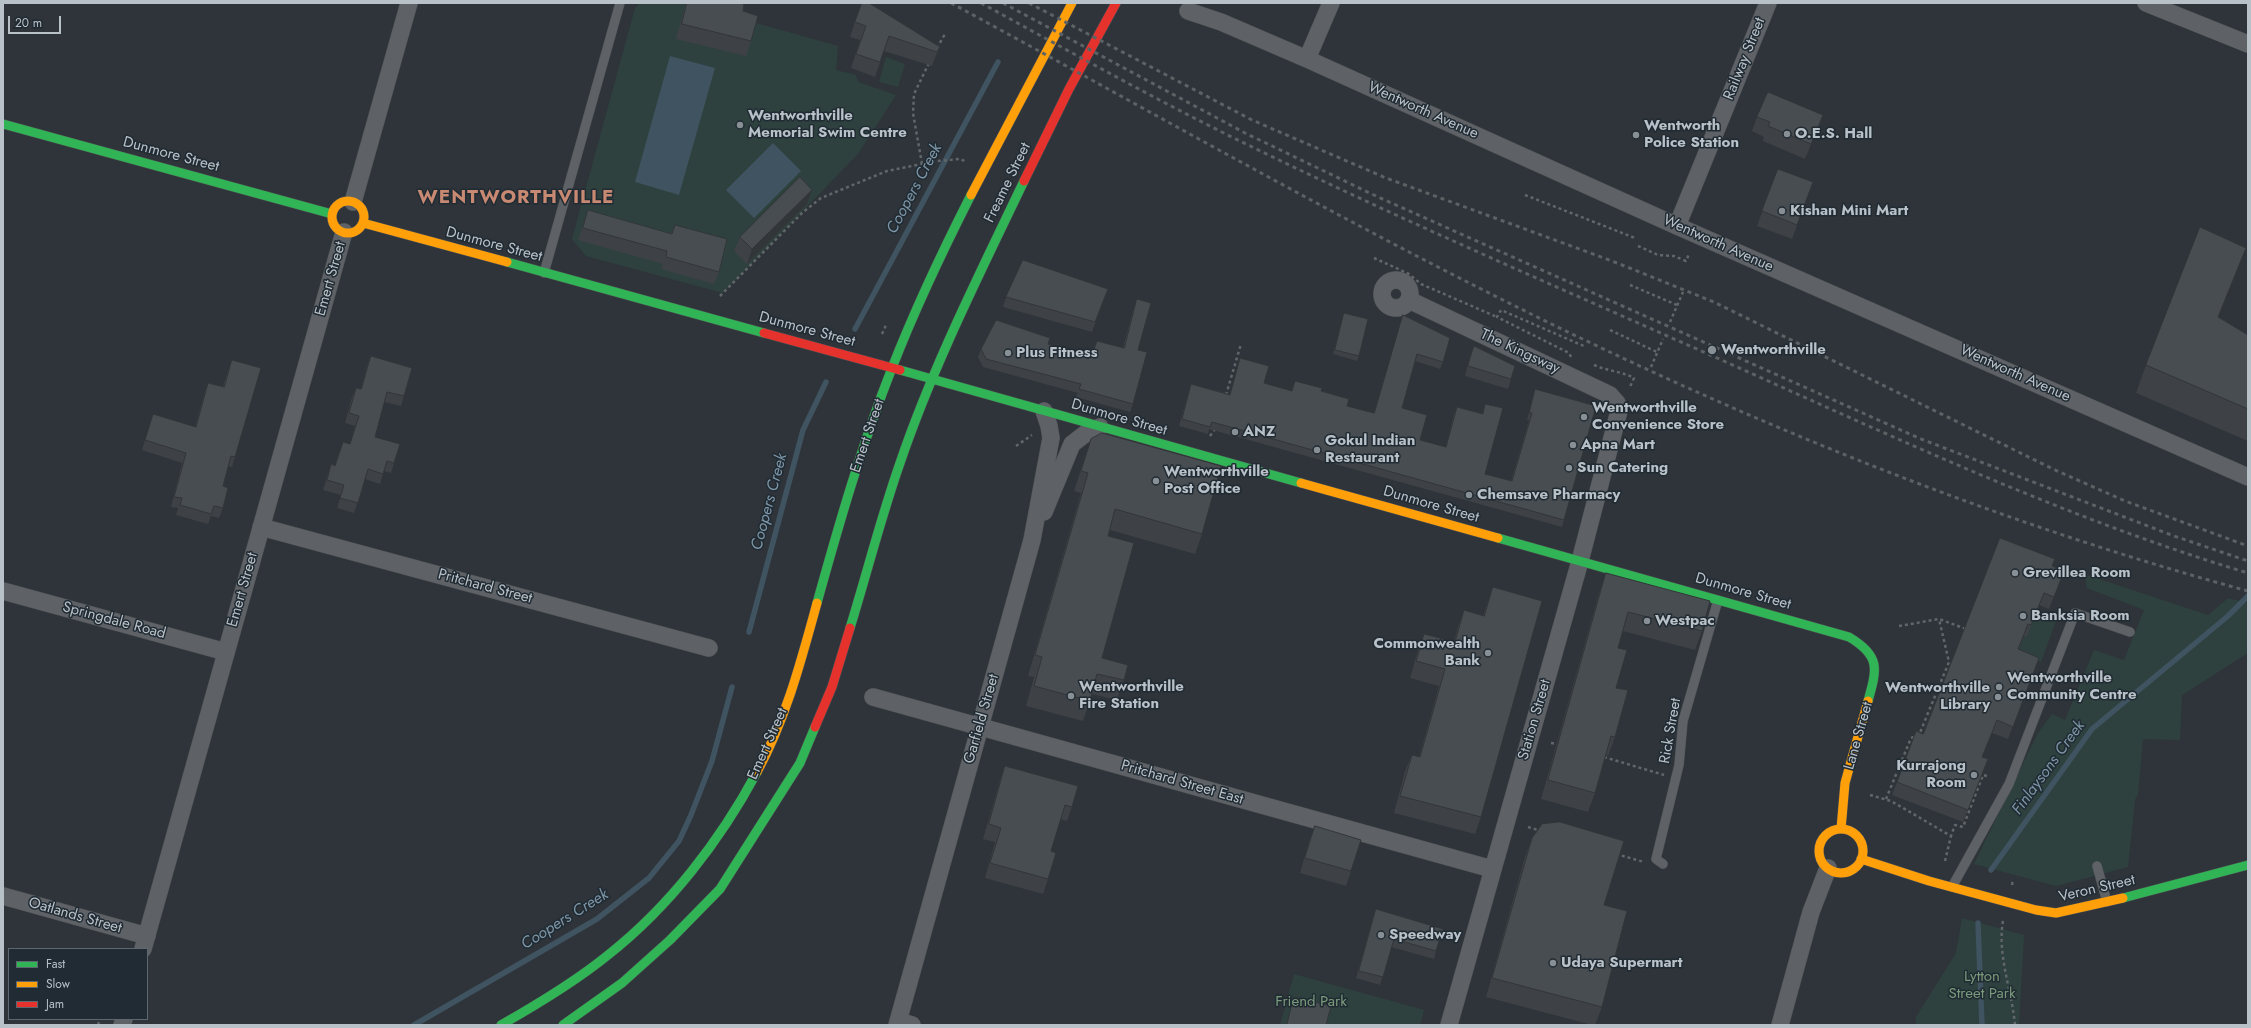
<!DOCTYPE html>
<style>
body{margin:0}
#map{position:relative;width:2251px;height:1028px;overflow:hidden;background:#2e3439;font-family:Jost,sans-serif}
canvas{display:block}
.frame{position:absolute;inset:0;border:4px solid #b9c1c8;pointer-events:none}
.legend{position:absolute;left:8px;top:948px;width:140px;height:72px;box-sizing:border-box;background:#212b33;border:1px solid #5e676f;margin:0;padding:5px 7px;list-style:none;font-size:12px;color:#b9c1c8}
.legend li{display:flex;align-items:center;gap:8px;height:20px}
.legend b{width:20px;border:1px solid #5e676f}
.scale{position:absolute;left:8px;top:16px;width:53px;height:18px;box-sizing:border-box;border:2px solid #b9c1c8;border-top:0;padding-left:5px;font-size:12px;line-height:14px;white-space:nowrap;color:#b9c1c8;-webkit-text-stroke:3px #212b33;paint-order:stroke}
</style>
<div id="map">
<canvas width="2251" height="1028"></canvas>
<div class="frame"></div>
<ul class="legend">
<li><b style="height:5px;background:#30b455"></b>Fast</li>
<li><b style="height:5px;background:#ff9f0a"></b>Slow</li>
<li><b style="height:5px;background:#e5322d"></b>Jam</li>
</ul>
<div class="scale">20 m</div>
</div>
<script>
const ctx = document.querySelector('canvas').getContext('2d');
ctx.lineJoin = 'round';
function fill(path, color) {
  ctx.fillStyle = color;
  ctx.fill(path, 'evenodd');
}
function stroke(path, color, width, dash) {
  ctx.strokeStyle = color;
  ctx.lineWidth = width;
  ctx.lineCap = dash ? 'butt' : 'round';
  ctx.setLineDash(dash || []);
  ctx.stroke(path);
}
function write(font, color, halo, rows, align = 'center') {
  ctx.font = font + ' Jost,sans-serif';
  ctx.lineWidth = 3;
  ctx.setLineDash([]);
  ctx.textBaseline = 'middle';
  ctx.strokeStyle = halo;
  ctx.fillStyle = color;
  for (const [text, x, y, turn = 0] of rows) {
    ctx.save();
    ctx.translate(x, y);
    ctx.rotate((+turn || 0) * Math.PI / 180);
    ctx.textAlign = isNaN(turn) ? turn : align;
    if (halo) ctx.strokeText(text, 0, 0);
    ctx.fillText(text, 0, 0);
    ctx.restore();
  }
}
const green = new Path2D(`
 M640,3H685L838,46L836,70L856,75L858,82L896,95L858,154L723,293L586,256L572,239L635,8Z
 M886,57L905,64L898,87L879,82Z
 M2084,574L2208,615L2228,598L2248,603V653L2182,695L2180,740L2143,739L2138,794L2135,800L2128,867L2056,886L1974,864L2038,733L2052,714L2065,720L2094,650L2124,660L2144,610L2087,588Z
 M2037,610L2054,617L2056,621L2041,662L2017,653L2024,636L2027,637Z
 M1962,918L2024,935L2019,1025H1916V1017L1956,953Z
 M1294,974L1424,1010L1420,1025H1280Z`);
const water = new Path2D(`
 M670,56L715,68L679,195L635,182Z
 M773,143L801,171L754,218L726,190Z`);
const stream = new Path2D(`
 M855,329L998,62
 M749,632L803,430L826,382
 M1991,870L2092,729L2228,616L2248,596
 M1978,923L1982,1025
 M414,1025L597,919L649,878L679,841L691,815L712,761L732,687`);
const path = new Path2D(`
 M937,48L945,34
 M922,164L913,113L914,94L929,63
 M1525,195L1635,238
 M1638,246L1658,255L1674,256L1686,261L1689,254
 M1374,258L1409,274L1421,284L1497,317
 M1630,285L1677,305
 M720,296L802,213L821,198L887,171L937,161L960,159L967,162
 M1670,322L1683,292
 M1610,330L1657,352
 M882,334L887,323
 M1571,357L1569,353L1497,317L1501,310L1586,347
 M1651,367L1663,339
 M1226,395L1241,344
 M1210,436L1216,428
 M1016,446L1032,435
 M1899,626L1939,619L1966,629
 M1551,743L1558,744
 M1604,757L1664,775
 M1870,795L1891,801L1951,836L1955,825L1963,827L1983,775L1987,776
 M1886,799L1911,738L1919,735L1949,662L1939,619
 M1528,827L1541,831
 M1616,854L1644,862
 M1945,861L1951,836
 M2012,885L2013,879
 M2003,921C1997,955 2012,991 2015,1025
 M98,1025L100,1019`);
const lane = new Path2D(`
 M544,273L620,3
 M1663,864L1656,859L1679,765L1683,721L1718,600
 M2097,866L2107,902
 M1952,887L2009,784L2075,613L2130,632`);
const street = new Path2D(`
 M2146,3L2248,44
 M1188,11L1221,22L1307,59L1677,226L2248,477
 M1307,59L1331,3
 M353,202L409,3
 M1677,226L1768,3
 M1382 294a14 14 0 1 1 28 0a14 14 0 1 1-28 0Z
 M1409,300L1610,395L1617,403L1619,411L1580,561L1449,1025
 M1044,512L1072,444L1085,434L1100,427
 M261,527L709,648
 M3,591L226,652
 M873,697L1492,869
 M3,896L147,936
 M143,949L344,232
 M898,1021L912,1025
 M122,1025L124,1019
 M897,1025L1032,540L1051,438L1049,426L1044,411
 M1780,1025L1811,912L1828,868`);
const fast = new Path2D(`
 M3,124L332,214
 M507,262L764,333
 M900,370L1301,483
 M1498,538L1849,637C1881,656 1877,669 1868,701
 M817,603C839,524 862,444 892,368C915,309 942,252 971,195
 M850,628C867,573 881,517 900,463C933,366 980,273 1024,181
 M2123,898L2248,865
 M501,1025C538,1004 575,982 608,955C669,907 720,841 757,772
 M563,1025L622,983L670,940L720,889L800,763L815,727`);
const slow = new Path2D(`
 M971,195L1072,3
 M332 217a16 16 0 1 1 32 0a16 16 0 1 1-32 0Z
 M363,223L507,262
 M1301,483L1498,538
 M757,772C786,719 801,661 817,603
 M1841,829L1845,783L1868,701
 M1819 851a22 22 0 1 1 44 0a22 22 0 1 1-44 0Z
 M1861,859L1929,881L2036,910L2056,913L2123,898`);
const jam = new Path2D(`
 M1024,181L1069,89L1116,3
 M764,333L900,370
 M815,727L832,687L850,628`);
const rail = new Path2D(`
 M951,3C1134,102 1315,206 1501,299C1740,419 1990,521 2248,591
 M981,3C1069,51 1156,100 1246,144C1401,220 1560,288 1717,358C1892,436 2064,518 2248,573
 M1003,3L1245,133L1378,197L1921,439L2174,536L2248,561
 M1029,3L1252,120L1386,178L1612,261L1714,302L2053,469L2125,501L2248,546`);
const pathBridge = new Path2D(`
 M1594,365C1607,371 1621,371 1634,378L1630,387`);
const wall = new Path2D(`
 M686,3H740L751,41L746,56L676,39Z
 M861,3L940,47L932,66L884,51L875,77L851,68L860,40L850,37Z
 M1823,115L1818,130L1805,159L1763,141L1764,137L1752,131L1757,117Z
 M1778,169L1813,182L1792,239L1757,226Z
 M812,190L807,204L747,264L734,251L740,237Z
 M588,210L671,234L675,225L719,272L714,284L661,269L663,264L578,240L584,223Z
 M2246,248L2219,317L2248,335V441L2136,393L2146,365Z
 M1108,289L1092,332L1003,307L1006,297Z
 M1137,299L1138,350L1133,404L1130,412L1076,397L1078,393L983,367L978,357L981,349L1048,344L1091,357L1123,348L1134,307Z
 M1344,313L1359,356L1357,361L1333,354Z
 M1403,315L1443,362L1440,369L1415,361L1402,408L1420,440L1446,447L1454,414L1457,407L1482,414L1485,404V474L1511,481L1529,420H1527L1533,396L1535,389L1564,520L1562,527L1209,429L1208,434L1179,426L1191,384L1230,394L1240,358L1264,383L1291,391L1295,381L1321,391L1347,406L1374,413Z
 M1474,346L1511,379L1508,389L1465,376L1470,356Z
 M371,356L404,396L401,406L384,402L375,437L394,463L391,473L384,471L380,484L365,479L354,513L337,508L341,495L323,490L331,464L335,465L343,442L350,444L355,426L345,423L352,397L356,388L361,389L367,366Z
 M232,360L235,457L232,467L228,466L223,486V508L219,518L211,516L208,524L176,515L178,508L171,507L182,463L142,450L153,414L195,427L205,392L208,383L223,386Z
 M1091,439L1202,534L1195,554L1110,530L1108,536L1102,658L1124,680L1117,700L1092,694L1083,721L1026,706L1034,677L1028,676L1081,493L1074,491L1084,460Z
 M2052,566L2064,571L2049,609L2039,605L2027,637L2024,636L2019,649L2039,658L2008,739L1992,733L1982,757L1988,759L1963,822L1892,795L1897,782Z
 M1606,573L1702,631L1695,650L1623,631L1618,648L1615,737L1608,756L1606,755L1595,793L1588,812L1541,799L1599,593Z
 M1493,587L1481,817L1475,834L1394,813L1405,771L1412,755L1419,757L1439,686L1410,678L1418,650L1424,634L1454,642L1458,627L1464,610L1483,616Z
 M1005,766L1072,807L1067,821L1060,819L1051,851L1048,879L1043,894L985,878L995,842L983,839L1000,780Z
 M1315,826L1351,871L1346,886L1300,873L1309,841Z
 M1532,838L1604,905L1602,1007L1595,1025H1592L1486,997L1525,857Z
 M1376,909L1436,951L1434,959L1391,947L1380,985L1356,978L1373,917Z`);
const shadedWall = new Path2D(`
 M940,47L934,61L932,66L937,52Z
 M1823,115L1818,130L1805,159L1811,144Z
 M812,190L807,204L747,264L752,249Z
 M2246,248L2236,276L2208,344L2218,317Z`);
const building = new Path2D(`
 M687,3H740L744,4L743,11L758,16L751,41L682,24Z
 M862,3H869L940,47L937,52L889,36L880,62L856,54L866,26L855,22Z
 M1768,92L1823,115L1811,144L1768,126L1770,122L1757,117Z
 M1778,169L1813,182L1797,225L1762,211Z
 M800,177L812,190L752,249L740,237Z
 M588,210L672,234L675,225L727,239L719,272L666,257L667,251L583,228Z
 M2200,227L2246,248L2218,317L2248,335V409L2146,365Z
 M1023,260L1108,289L1095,322L1006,297Z
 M1137,299L1151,303L1138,350L1147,352L1133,404L1079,389L1081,384L986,359L981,349L996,320L1050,338L1048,344L1091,357L1097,341L1124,348Z
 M1344,313L1368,319L1359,356L1335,350Z
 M1403,315L1450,338L1443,362L1417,354L1402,408L1427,415L1420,440L1446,447L1457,407L1483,414L1485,404L1503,408L1485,474L1512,481L1532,413H1529L1535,389L1596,406L1564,520L1212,422L1210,427L1182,419L1191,384L1230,395L1240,358L1269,366L1264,383L1292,391L1295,381L1322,388L1321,391L1349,399L1347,406L1374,413Z
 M1474,346L1515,366L1511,379L1468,366Z
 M371,356L412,368L404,396L387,392L375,437L400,444L394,463L387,461L383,474L368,469L358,503L340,498L344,485L327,480L331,464L335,466L343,442L350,444L359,416L349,413L356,388L361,389Z
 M232,360L261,368L235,457L231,456L223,486L228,488L223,508L214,506L211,514L180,505L182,498L174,497L186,453L145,440L153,414L196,427L208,383L224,387Z
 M1102,433L1221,466L1202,534L1115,509L1108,536L1134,543L1102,658L1128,665L1124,680L1097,674L1090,701L1034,686L1042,657L1035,655L1088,473L1081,471L1091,439Z
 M2000,538L2055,559L2052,566L2064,571L2054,597L2044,593L2031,625L2028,624L2018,649L2039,658L2013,727L1997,720L1982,757L1988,759L1968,810L1897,782L1916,731L1923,734Z
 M1606,573L1710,601L1702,631L1628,612L1618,648L1627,650L1616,688L1628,690L1615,737L1611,736L1595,793L1548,780Z
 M1493,587L1542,601L1481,817L1400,796L1412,755L1420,757L1445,669L1416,661L1424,634L1455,642L1464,610L1484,616Z
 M1005,766L1078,786L1072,807L1065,805L1051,851L1056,853L1048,879L990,863L1001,828L989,824Z
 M1560,822L1624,841L1604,905L1627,911L1602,1007L1492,978L1532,838L1542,824Z
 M1315,826L1361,840L1351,871L1305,858Z
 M1376,909L1443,929L1436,951L1394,939L1383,977L1359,971Z
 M1294,997L1331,1006L1326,1025H1287Z`);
const markers = [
 [740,125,4,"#889096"],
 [1787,134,4,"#889096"],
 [1636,135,4,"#889096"],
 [1782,211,4,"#889096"],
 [1712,350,5,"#889096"],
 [1008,353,4,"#889096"],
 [1584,417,4,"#889096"],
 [1235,432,4,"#889096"],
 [1573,445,4,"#889096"],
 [1317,450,4,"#889096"],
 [1569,468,4,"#889096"],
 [1156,481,4,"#889096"],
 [1469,495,4,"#889096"],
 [2015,573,4,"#889096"],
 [2023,616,4,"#889096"],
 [1647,621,4,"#889096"],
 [1488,653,4,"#889096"],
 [1999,687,4,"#889096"],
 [1071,696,4,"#889096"],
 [1998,697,4,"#889096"],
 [1974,775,4,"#889096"],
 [1381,935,4,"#889096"],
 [1553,963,4,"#889096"]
];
const streetNames = [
 ["Railway Street",1745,59,-68],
 ["Wentworth Avenue",1423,111,24],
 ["Dunmore Street",171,155,15],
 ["Freame Street",1008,183,-64],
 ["Wentworth Avenue",1718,244,24],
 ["Dunmore Street",494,245,15],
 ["Emert Street",331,279,-74],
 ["Dunmore Street",807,330,15],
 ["The Kingsway",1520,352,25],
 ["Wentworth Avenue",2015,374,24],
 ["Dunmore Street",1119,418,16],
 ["Emert Street",868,436,-71],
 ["Dunmore Street",1431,505,16],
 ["Pritchard Street",485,587,15],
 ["Emert Street",243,590,-74],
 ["Dunmore Street",1743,592,16],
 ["Springdale Road",114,621,15],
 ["Garfield Street",982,719,-74],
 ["Station Street",1535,720,-74],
 ["Rick Street",1671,731,-80],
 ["Lane Street",1859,736,-74],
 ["Emert Street",768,744,-66],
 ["Pritchard Street East",1182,783,16],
 ["Veron Street",2097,889,-13],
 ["Oatlands Street",75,916,16]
];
const poiNames = [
 ["Wentworthville",748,116],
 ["Memorial Swim Centre",748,133],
 ["Wentworth",1644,126],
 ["Police Station",1644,143],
 ["O.E.S. Hall",1795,134],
 ["Kishan Mini Mart",1790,211],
 ["Wentworthville",1721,350],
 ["Plus Fitness",1016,353],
 ["Wentworthville",1592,408],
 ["Convenience Store",1592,425],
 ["ANZ",1243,432],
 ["Gokul Indian",1325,441],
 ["Restaurant",1325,458],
 ["Apna Mart",1581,445],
 ["Sun Catering",1577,468],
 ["Wentworthville",1164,472],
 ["Post Office",1164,489],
 ["Chemsave Pharmacy",1477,495],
 ["Grevillea Room",2023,573],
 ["Banksia Room",2031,616],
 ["Westpac",1655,621],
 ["Commonwealth",1480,644,"right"],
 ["Bank",1480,661,"right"],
 ["Wentworthville",2007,678],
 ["Community Centre",2007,695],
 ["Wentworthville",1079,687],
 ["Fire Station",1079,704],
 ["Wentworthville",1990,688,"right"],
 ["Library",1990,705,"right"],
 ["Kurrajong",1966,766,"right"],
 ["Room",1966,783,"right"],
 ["Speedway",1389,935],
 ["Udaya Supermart",1561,963]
];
const parkNames = [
 ["Lytton",1982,977],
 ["Street Park",1982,994],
 ["Friend Park",1311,1002]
];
const waterNames = [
 ["Coopers Creek",915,189,-62],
 ["Coopers Creek",770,502,-75],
 ["Finlaysons Creek",2049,768,-54],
 ["Coopers Creek",565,920,-32]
];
const districtNames = [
 ["WENTWORTHVILLE",516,198]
];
fill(green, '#2e413f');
fill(water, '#3f5360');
stroke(stream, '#3f5360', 5.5);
stroke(lane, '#4c5053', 10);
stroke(street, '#4c5053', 18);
stroke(fast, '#4c5053', 10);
stroke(slow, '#4c5053', 10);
stroke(jam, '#4c5053', 10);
stroke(path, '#61666a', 2.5, [3, 3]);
stroke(lane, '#5e6266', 9);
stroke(street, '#5e6266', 17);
stroke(fast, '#30b455', 9);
stroke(slow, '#ff9f0a', 9);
stroke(jam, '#e5322d', 9);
stroke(rail, '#5c6164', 3, [4, 4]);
stroke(pathBridge, '#61666a', 2.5, [3, 3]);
fill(wall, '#3e4246');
fill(shadedWall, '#323639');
fill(building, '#484d51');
stroke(building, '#323639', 1);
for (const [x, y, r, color] of markers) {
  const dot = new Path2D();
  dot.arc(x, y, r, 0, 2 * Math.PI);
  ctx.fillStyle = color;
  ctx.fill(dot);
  stroke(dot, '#212b33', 1.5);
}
write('15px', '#b9c1c8', '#212b33', streetNames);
write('bold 15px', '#b9c1c8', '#212b33', poiNames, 'left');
write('15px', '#7a9b7b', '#212b33', parkNames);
write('italic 16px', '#7d96a7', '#212b33', waterNames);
ctx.letterSpacing = '1px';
write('bold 19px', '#c88973', '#212b33', districtNames);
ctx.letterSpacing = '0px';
</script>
